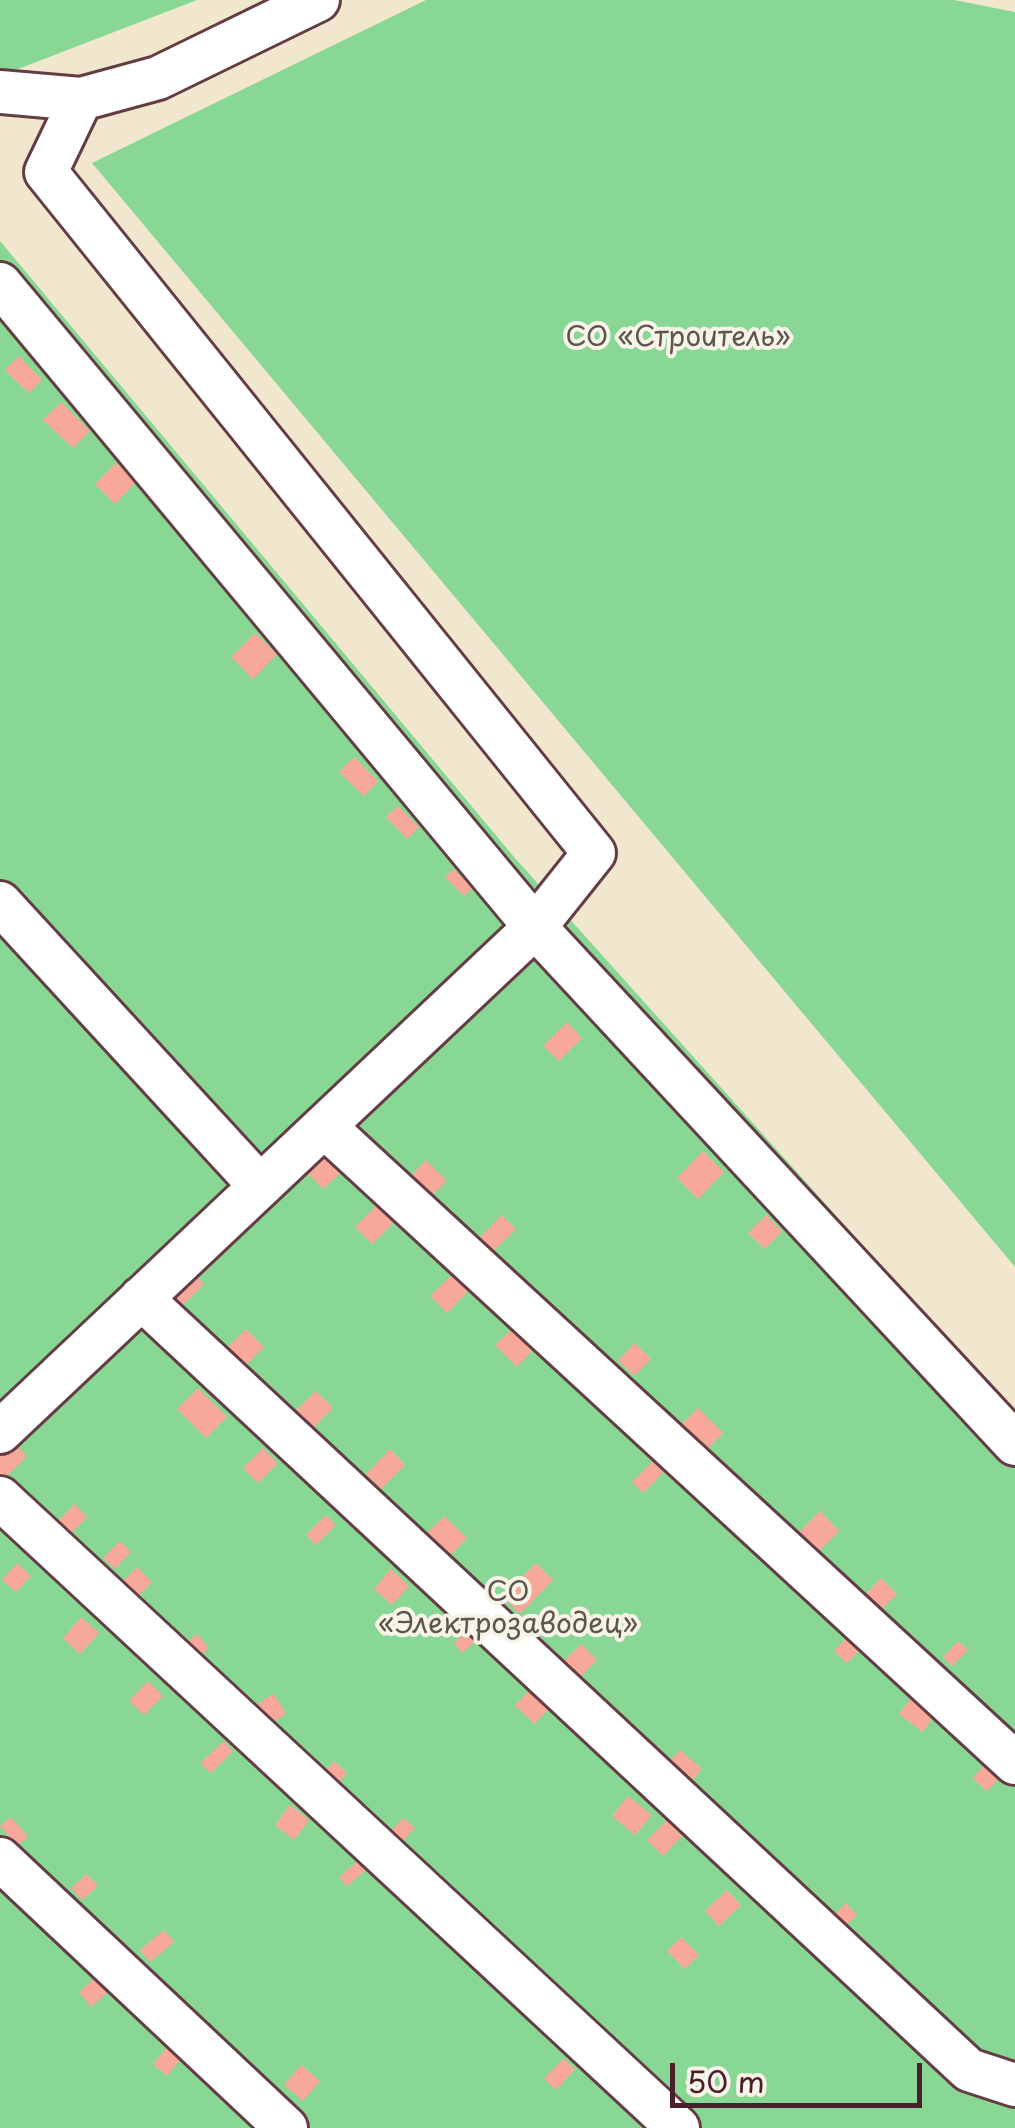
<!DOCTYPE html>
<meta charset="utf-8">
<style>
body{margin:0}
#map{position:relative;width:1015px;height:2128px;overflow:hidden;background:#f1e6ce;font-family:"Playpen Sans",sans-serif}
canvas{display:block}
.scale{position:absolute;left:670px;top:2063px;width:252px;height:45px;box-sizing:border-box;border:5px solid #4a1f2b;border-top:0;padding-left:12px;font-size:30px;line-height:35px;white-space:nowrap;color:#4a1f2b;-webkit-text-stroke:8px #f7f3e8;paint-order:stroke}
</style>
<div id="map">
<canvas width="1015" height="2128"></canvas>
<div class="scale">50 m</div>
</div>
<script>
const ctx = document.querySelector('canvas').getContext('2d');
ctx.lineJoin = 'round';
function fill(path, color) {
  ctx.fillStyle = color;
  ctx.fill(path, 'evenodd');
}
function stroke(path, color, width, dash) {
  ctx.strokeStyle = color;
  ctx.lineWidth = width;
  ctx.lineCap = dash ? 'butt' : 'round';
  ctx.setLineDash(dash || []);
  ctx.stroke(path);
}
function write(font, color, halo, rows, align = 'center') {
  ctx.font = font + ' "Playpen Sans",sans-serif';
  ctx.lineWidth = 8;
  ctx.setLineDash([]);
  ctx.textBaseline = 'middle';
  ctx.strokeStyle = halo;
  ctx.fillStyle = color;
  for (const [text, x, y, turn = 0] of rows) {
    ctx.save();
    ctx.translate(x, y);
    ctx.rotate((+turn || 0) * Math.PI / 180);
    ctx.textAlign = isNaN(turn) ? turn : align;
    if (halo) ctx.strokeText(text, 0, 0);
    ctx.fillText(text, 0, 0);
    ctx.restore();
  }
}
const green = new Path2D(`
 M0,0H197L0,76Z
 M426,0H954L1015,12V1267L92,163Z
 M0,241L514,857L1015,1415V2128H0Z`);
const building = new Path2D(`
 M19,356L42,380L29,393L5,370Z
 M61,402L90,431L73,448L43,420Z
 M116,463L136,482L115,504L95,484Z
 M255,633L277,654L253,679L231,657Z
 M354,757L378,781L364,796L339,772Z
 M398,806L419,827L407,839L386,817Z
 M453,869L473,888L464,896L445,877Z
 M567,1022L582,1038L559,1061L543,1046Z
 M314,1147L340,1173L323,1189L297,1163Z
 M703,1151L724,1172L698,1199L677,1178Z
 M426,1160L447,1181L427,1200L407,1180Z
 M380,1202L397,1219L372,1244L355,1227Z
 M502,1215L516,1229L492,1252L478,1239Z
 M766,1215L782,1231L765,1249L748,1233Z
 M181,1261L204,1284L173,1315L150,1292Z
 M455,1272L471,1288L447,1313L430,1296Z
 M246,1329L264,1347L237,1374L219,1356Z
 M511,1330L532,1351L517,1367L495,1345Z
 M635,1343L651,1359L634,1376L618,1360Z
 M198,1388L227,1417L206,1438L177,1409Z
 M316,1391L333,1408L305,1436L288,1418Z
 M698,1408L723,1433L705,1451L680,1426Z
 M9,1438L27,1456L0,1483V1446Z
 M263,1448L278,1463L258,1483L243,1468Z
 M390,1449L405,1465L381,1489L366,1474Z
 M657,1457L668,1468L643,1493L632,1482Z
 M75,1504L87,1517L67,1538L54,1525Z
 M820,1511L839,1531L816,1554L797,1534Z
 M326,1515L336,1525L316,1545L306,1535Z
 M444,1516L467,1538L446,1560L423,1537Z
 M120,1541L131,1552L115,1569L103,1558Z
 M17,1563L31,1576L16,1592L2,1580Z
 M536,1563L553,1580L520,1614L503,1597Z
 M137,1567L152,1582L132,1603L117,1587Z
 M391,1569L409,1586L392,1605L374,1589Z
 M881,1578L897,1594L876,1615L861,1599Z
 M81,1617L99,1633L80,1654L63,1638Z
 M469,1630L477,1640L462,1653L454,1643Z
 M197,1634L209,1648L190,1663L178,1650Z
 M850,1634L863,1647L847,1663L834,1651Z
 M958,1641L968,1650L952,1666L943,1657Z
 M581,1644L597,1660L574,1683L558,1667Z
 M148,1681L163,1696L144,1715L129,1701Z
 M534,1686L553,1705L534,1724L515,1705Z
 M274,1694L286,1714L270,1724L258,1703Z
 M911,1698L934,1716L923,1732L899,1714Z
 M224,1741L233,1751L211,1773L200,1763Z
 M680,1750L702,1769L688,1785L666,1765Z
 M334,1761L347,1773L335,1787L322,1777Z
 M988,1761L1003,1774L987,1791L973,1778Z
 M628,1796L652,1815L635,1835L612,1816Z
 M290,1805L309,1820L294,1840L275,1825Z
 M11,1817L28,1837L17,1846L0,1826Z
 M403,1818L415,1828L396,1848L385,1837Z
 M667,1820L682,1836L663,1856L647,1840Z
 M359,1860L367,1869L347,1886L339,1877Z
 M87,1874L98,1886L82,1900L71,1888Z
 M727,1890L741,1905L719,1926L705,1911Z
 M846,1903L857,1915L845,1926L835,1914Z
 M164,1930L174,1942L150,1962L140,1950Z
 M681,1937L699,1955L685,1969L667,1951Z
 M95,1978L108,1992L91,2007L79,1992Z
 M168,2046L182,2057L167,2076L153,2064Z
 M564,2058L575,2069L556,2090L544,2079Z
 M301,2065L320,2081L303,2101L284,2085Z`);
const minor = new Path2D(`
 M0,92L81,99L158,78L318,0
 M0,284L535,927L1015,1444
 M0,903L260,1186
 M324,1126L1015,1763
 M141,1298L969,2070L1015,2085
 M0,1432L535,927L594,853L46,172L81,99
 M0,1498L678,2128
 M0,1859L286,2128`);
const parkNames = [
 ["СО «Строитель»",678,338],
 ["СО",508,1593],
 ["«Электрозаводец»",508,1625]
];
fill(green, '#89d795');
fill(building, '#f8a79b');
stroke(minor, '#633d43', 48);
stroke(minor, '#fff', 42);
write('28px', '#5d564b', '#f7f3e8', parkNames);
</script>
